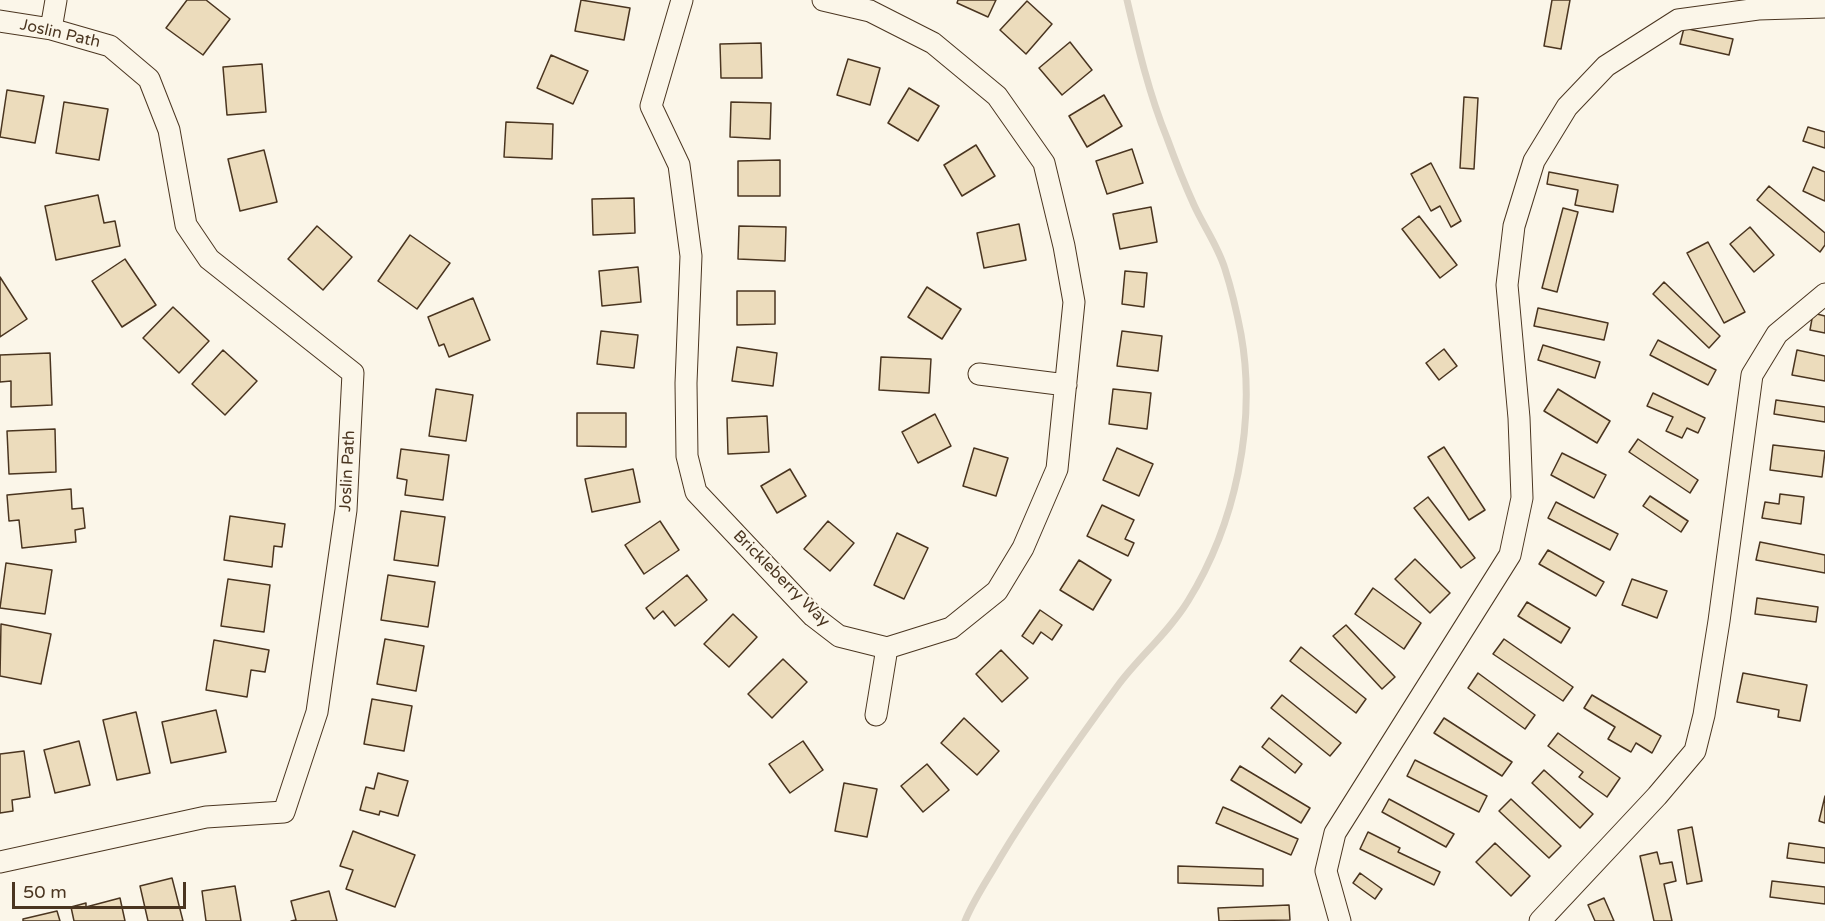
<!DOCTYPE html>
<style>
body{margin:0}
#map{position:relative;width:1825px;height:921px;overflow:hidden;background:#fbf6e9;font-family:"Varela Round",sans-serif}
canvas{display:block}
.scale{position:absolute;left:12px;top:882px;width:174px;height:27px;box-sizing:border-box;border:3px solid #4a3520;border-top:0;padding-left:8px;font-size:18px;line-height:21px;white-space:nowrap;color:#4a3520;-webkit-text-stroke:4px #fbf6e9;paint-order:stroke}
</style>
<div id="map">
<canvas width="1825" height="921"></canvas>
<div class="scale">50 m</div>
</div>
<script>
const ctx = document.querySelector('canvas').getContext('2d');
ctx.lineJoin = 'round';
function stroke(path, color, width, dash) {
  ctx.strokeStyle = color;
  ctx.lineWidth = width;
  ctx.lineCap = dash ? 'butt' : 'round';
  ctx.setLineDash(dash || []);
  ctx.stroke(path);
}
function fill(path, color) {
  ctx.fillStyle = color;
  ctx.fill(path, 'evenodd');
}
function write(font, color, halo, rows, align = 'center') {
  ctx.font = font + ' "Varela Round",sans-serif';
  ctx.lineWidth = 4.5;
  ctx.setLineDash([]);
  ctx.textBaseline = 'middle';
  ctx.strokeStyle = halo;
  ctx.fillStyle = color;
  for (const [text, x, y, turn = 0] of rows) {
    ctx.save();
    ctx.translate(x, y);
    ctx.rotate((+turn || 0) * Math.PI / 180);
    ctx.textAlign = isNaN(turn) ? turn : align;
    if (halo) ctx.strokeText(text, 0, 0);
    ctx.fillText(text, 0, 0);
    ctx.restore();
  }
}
const stream = new Path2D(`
 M965,921C974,899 988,879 1000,858C1036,798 1077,741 1119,684C1140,656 1169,632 1188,601C1235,525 1257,424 1241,334C1237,313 1232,291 1225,269C1218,246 1204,227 1194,205C1184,183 1175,160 1167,138C1149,94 1138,47 1127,0`);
const building = new Path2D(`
 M187,0H206L230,19L203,55L166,28Z
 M581,0L630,8L624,40L575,31Z
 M958,0H996L988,17L957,3Z
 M1552,0H1570L1561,49L1544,46Z
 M1027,1L1052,24L1026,54L1000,30Z
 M1684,28L1733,39L1729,55L1680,44Z
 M1070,42L1092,70L1062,95L1039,68Z
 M761,43L762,78H721L720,44Z
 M551,55L588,71L573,104L537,88Z
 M848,59L880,68L870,105L837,95Z
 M262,64L266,112L227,115L223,67Z
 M909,88L939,106L918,141L888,123Z
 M7,90L44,96L35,143L0,137Z
 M1104,95L1122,126L1087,147L1069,116Z
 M1464,97L1478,98L1474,169L1460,168Z
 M64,102L108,109L99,160L56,153Z
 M731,102L771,103L770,139L730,137Z
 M506,122L553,124L552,159L504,157Z
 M1808,127L1825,132V148L1803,141Z
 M976,145L995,176L962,196L944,165Z
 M1132,149L1143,183L1107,194L1096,161Z
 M264,150L277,202L240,211L228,159Z
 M780,160V196H738V161Z
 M1431,163L1461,221L1451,227L1440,206L1431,211L1411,174Z
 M1813,167L1825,172V201L1803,191Z
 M1549,172L1618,185L1613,212L1575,205L1578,190L1547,184Z
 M1769,186L1825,233V245L1820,252L1757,200Z
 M98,195L104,223L115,221L120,246L56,260L45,206Z
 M634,198L635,233L593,235L592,199Z
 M1151,207L1157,242L1120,249L1113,214Z
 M1563,208L1578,212L1557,292L1542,288Z
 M1419,216L1457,265L1440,278L1402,229Z
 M1019,224L1026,260L984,268L977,233Z
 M317,226L352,257L323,290L288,259Z
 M739,226L786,227L785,261L738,259Z
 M1750,227L1774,255L1754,272L1730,244Z
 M410,235L450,263L417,309L378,281Z
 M1708,242L1745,312L1724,323L1687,253Z
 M125,259L156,305L122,327L92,281Z
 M638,267L641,302L602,306L599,271Z
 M1125,271L1147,273L1144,307L1122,304Z
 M0,277L27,319L0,337Z
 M1664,282L1720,336L1709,348L1653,294Z
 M927,287L961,309L942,339L908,317Z
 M737,291H775V324L737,325Z
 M473,298L490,340L449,357L444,344L439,346L428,317Z
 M173,307L209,341L179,373L143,338Z
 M1538,308L1608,323L1604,340L1534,326Z
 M1813,313L1825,316V333L1810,330Z
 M601,331L638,335L634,368L597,364Z
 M1122,331L1162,336L1158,371L1117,366Z
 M1658,340L1716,370L1708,385L1650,355Z
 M1543,345L1600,362L1595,378L1538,360Z
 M737,347L777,353L773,386L732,381Z
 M1444,349L1457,366L1439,380L1426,363Z
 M223,350L257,381L225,415L192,384Z
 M1797,350L1825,356V381L1792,375Z
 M50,353L52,405L11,407V381L0,382V355Z
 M881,357L931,359L929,393L879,390Z
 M436,389L473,395L466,441L429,436Z
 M1113,389L1151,393L1147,429L1109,424Z
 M1558,389L1610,421L1597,443L1544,411Z
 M1653,393L1705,418L1698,433L1687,428L1682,438L1666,431L1673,417L1647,406Z
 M1776,400L1825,407V422L1774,414Z
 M577,413H626V447L577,446Z
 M935,414L951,446L918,463L902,432Z
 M767,416L769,452L728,454L727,418Z
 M55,429L56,472L9,474L7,431Z
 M1638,439L1698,480L1690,493L1629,452Z
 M1773,445L1825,451L1822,477L1770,470Z
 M1444,447L1485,510L1469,520L1428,457Z
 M974,448L1008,458L996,496L963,486Z
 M1117,448L1153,464L1139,496L1103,480Z
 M401,449L449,455L443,500L405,495L407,480L397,478Z
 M1562,453L1606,475L1594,498L1551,475Z
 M633,469L640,502L592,512L585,479Z
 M790,469L806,496L777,513L761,486Z
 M71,489L72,509L83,508L85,528L75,530L76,542L22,548L19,520L9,521L7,495Z
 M1780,494L1804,497L1801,524L1762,518L1765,502L1779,504Z
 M1650,496L1688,521L1681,532L1643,506Z
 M1428,497L1475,558L1461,568L1414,508Z
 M1556,502L1618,534L1610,550L1548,518Z
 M1102,505L1134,520L1125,539L1134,543L1128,556L1087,536Z
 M401,511L445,517L438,566L394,560Z
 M230,516L285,524L282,547L274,546L272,567L224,560Z
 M660,521L679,550L644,574L625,545Z
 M828,521L854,543L830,571L804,549Z
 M897,533L928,548L904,599L874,585Z
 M1760,542L1825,555V573L1756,560Z
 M1548,550L1604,582L1596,596L1539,564Z
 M1415,559L1450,593L1430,613L1395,579Z
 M1079,560L1111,580L1093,610L1060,590Z
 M6,563L52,570L45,614L0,608Z
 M388,575L435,582L428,627L381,620Z
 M687,575L707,600L675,626L663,611L654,619L646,608Z
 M228,579L270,585L264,632L221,626Z
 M1632,579L1667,591L1657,618L1622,605Z
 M1373,588L1421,623L1404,649L1355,614Z
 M1757,598L1818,607L1816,622L1755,614Z
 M1527,602L1570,628L1561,643L1518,616Z
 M1040,610L1062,625L1052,640L1041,632L1033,644L1022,636Z
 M733,614L757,637L729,667L704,644Z
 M1,624L51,634L41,684L0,676Z
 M1346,625L1395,677L1382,689L1333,636Z
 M385,639L424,646L416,691L377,684Z
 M1504,639L1573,687L1563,701L1493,654Z
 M214,640L269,650L265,672L251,670L247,697L206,690Z
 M1301,647L1366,699L1356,713L1290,661Z
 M1001,650L1028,678L1002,702L976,674Z
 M783,659L807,682L772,718L748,694Z
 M1478,673L1535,715L1525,729L1468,688Z
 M1743,673L1807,685L1800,721L1778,717L1779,710L1737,702Z
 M1282,695L1341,743L1330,756L1271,708Z
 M1592,695L1661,736L1652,753L1636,743L1631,752L1608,739L1615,727L1584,708Z
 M372,699L412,706L404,751L364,744Z
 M216,710L226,752L171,763L162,722Z
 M136,712L150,773L117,780L103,720Z
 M964,718L999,751L977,775L941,743Z
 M1444,718L1512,762L1502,776L1434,733Z
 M1558,733L1620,778L1607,797L1579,777L1583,772L1548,746Z
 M1269,738L1302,764L1295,773L1262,747Z
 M79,741L90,785L55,793L44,750Z
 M803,741L823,770L790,793L769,764Z
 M24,751L30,797L12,800L13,811L0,813V754Z
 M1415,760L1487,796L1479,812L1407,776Z
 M927,764L949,790L923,812L901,786Z
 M1240,766L1310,808L1301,823L1231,780Z
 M1544,770L1593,814L1580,828L1532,783Z
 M378,773L408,781L398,816L380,811L379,815L360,810L366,787L374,789Z
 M844,783L877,789L867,837L835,831Z
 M1825,796V823L1819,821Z
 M1389,799L1454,834L1446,847L1382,812Z
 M1511,799L1561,846L1549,858L1499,811Z
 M1223,807L1298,839L1291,855L1216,823Z
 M1692,827L1702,881L1687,884L1678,830Z
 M353,831L415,855L395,907L346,889L353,870L340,866Z
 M1368,832L1400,848L1398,852L1440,872L1434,885L1360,849Z
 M1495,843L1530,876L1511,896L1476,862Z
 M1789,843L1825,848V863L1787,858Z
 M1657,852L1660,864L1672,862L1676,881L1664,884L1672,921H1654L1640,856Z
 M1178,866L1263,869V886L1178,883Z
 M1360,873L1382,889L1375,899L1353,883Z
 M172,878L183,921H148L140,886Z
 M1772,881L1825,887V904L1770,897Z
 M235,886L241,921H206L202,891Z
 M329,891L337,921H291L296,920L291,901Z
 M120,898L125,921H74L71,907L86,903V907Z
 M1604,898L1614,921H1595L1588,905Z
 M1289,905L1290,920L1219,921L1218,908Z
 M57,911L60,921H23V919Z`);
const minor = new Path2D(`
 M682,0L651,106L679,165L691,256L686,383L687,456L696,492L813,616L839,636L887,648L951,628L997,591L1023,548L1057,469L1074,302L1064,246L1044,163L997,96L933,43L870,11L823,0
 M0,21L51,29L110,46L149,79L169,130L186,225L209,259L353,373L346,510L317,712L284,812L206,817L0,862
 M51,29L56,0
 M979,374L1066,385
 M876,715L887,648
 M1340,921L1326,871L1335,833L1510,555L1522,498L1519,418L1507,285L1514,226L1534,161L1567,107L1606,66L1678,20L1758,9L1825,7
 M1540,921L1657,796L1695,751L1704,715L1719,621L1752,375L1777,334L1825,294`);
const streetNames = [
 ["Joslin Path",60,34,13],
 ["Joslin Path",348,471,-87],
 ["Brickleberry Way",781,579,45]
];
stroke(stream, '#dcd4c6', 7);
fill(building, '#ecdcbc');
stroke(building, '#4a3520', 1.5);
stroke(minor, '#4a3520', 23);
stroke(minor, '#fbf6e9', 21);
write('16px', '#4a3520', '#fbf6e9', streetNames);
</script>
